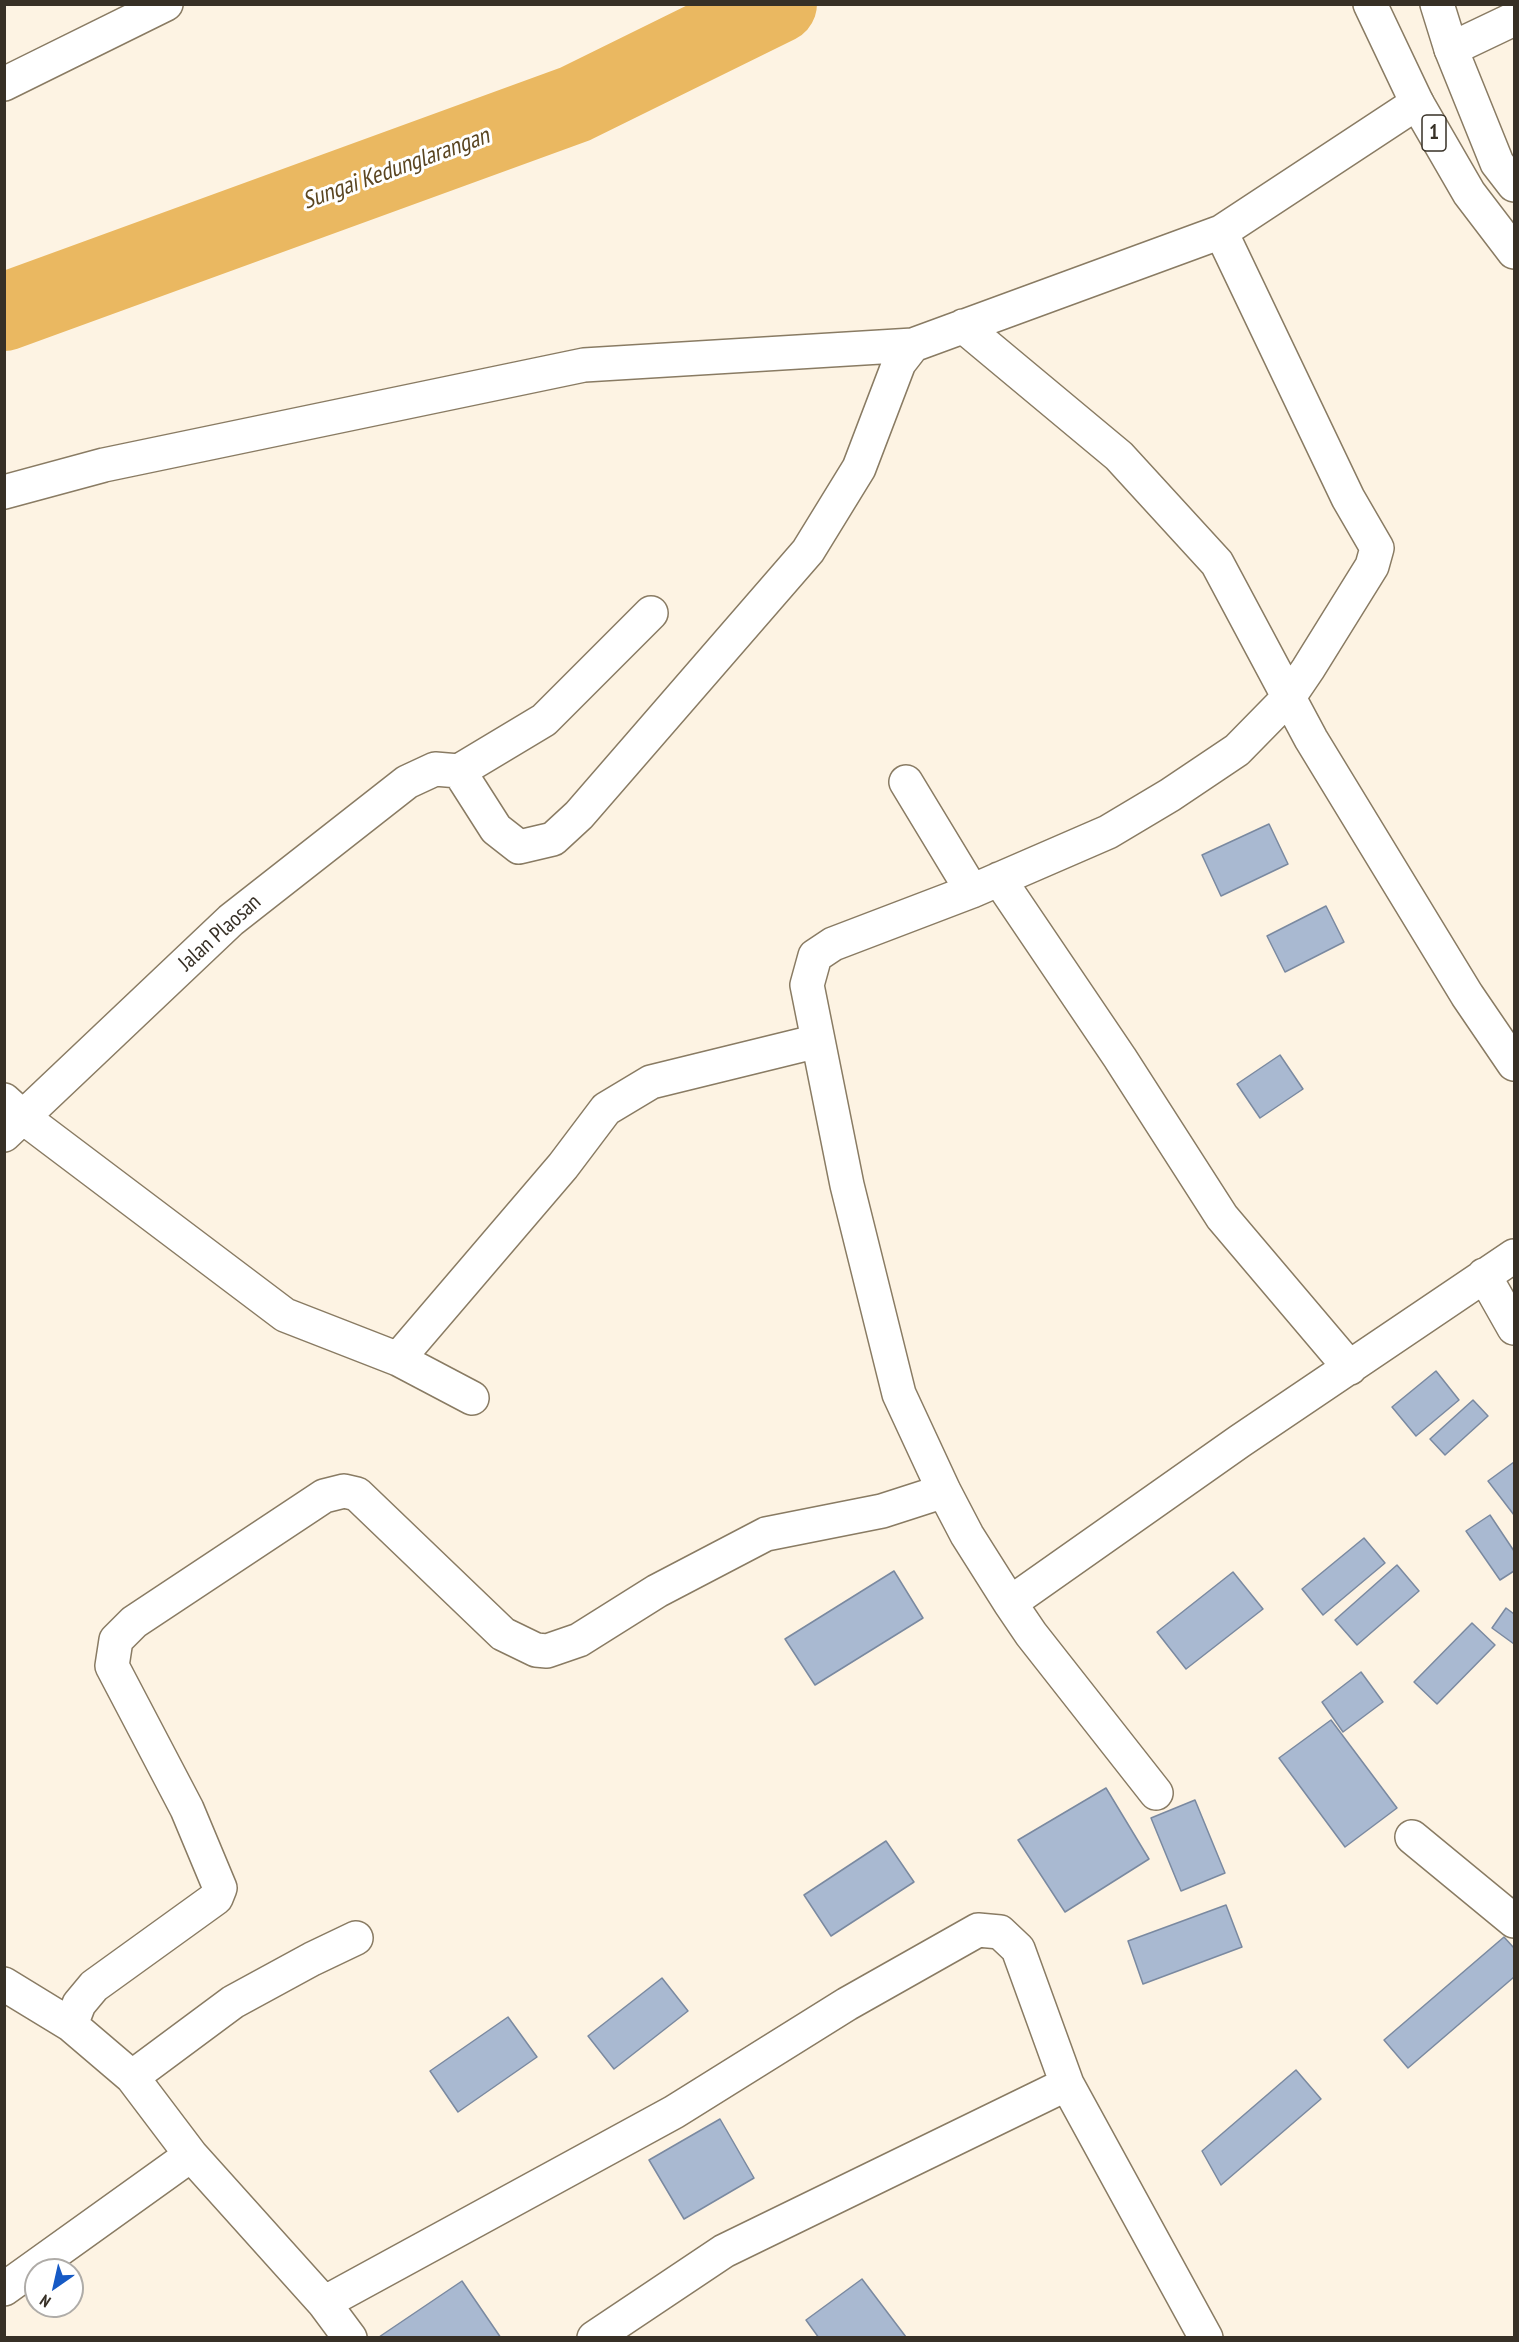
<!DOCTYPE html>
<style>
body{margin:0}
#map{position:relative;width:1519px;height:2342px;overflow:hidden;background:#fdf3e3;font-family:"PT Sans Narrow",sans-serif}
canvas{display:block}
.frame{position:absolute;inset:0;border:6px solid #373026;pointer-events:none}
.north{position:absolute;left:24px;top:2258px;width:60px;height:60px;box-sizing:border-box;background:#fff;border:2px solid #afaca8;border-radius:50%;rotate:214deg;font-size:16px;font-weight:700;line-height:24px;text-align:center;color:#373026}
.north::after{content:'';display:block;margin:auto;width:21px;height:27px;background:#165ac5;clip-path:polygon(50% 0,100% 100%,50% 72%,0 100%)}
</style>
<div id="map">
<canvas width="1519" height="2342"></canvas>
<div class="frame"></div>
<div class="north">N</div>
</div>
<script>
const ctx = document.querySelector('canvas').getContext('2d');
ctx.lineJoin = 'round';
function stroke(path, color, width, dash) {
  ctx.strokeStyle = color;
  ctx.lineWidth = width;
  ctx.lineCap = dash ? 'butt' : 'round';
  ctx.setLineDash(dash || []);
  ctx.stroke(path);
}
function fill(path, color) {
  ctx.fillStyle = color;
  ctx.fill(path, 'evenodd');
}
function write(font, color, halo, rows, align = 'center') {
  ctx.font = font + ' "PT Sans Narrow",sans-serif';
  ctx.lineWidth = 6;
  ctx.setLineDash([]);
  ctx.textBaseline = 'middle';
  ctx.strokeStyle = halo;
  ctx.fillStyle = color;
  for (const [text, x, y, turn = 0] of rows) {
    ctx.save();
    ctx.translate(x, y);
    ctx.rotate((+turn || 0) * Math.PI / 180);
    ctx.textAlign = isNaN(turn) ? turn : align;
    if (halo) ctx.strokeText(text, 0, 0);
    ctx.fillText(text, 0, 0);
    ctx.restore();
  }
}
const river = new Path2D(`
 M4,312L575,104L778,4`);
const building = new Path2D(`
 M1269,824L1288,864L1221,896L1202,855Z
 M1326,906L1344,942L1285,972L1267,936Z
 M1280,1055L1303,1089L1260,1118L1237,1084Z
 M1436,1371L1459,1400L1416,1436L1392,1407Z
 M1473,1400L1488,1416L1445,1455L1430,1439Z
 M1514,1462V1515L1488,1481Z
 M1490,1515L1514,1551V1571L1500,1580L1466,1531Z
 M1364,1538L1385,1563L1323,1615L1302,1589Z
 M1397,1565L1419,1591L1357,1645L1335,1620Z
 M894,1571L923,1618L815,1685L785,1639Z
 M1233,1572L1263,1609L1186,1669L1157,1632Z
 M1506,1608L1514,1614V1644L1492,1628Z
 M1472,1623L1495,1645L1437,1704L1414,1682Z
 M1361,1672L1383,1702L1343,1732L1322,1702Z
 M1331,1720L1397,1808L1345,1847L1279,1758Z
 M1106,1788L1149,1859L1065,1912L1018,1840Z
 M1195,1800L1225,1873L1181,1891L1151,1818Z
 M886,1841L914,1882L831,1936L804,1895Z
 M1226,1905L1242,1947L1143,1984L1128,1941Z
 M1504,1937L1514,1948V1977L1408,2068L1384,2040Z
 M662,1978L688,2011L614,2069L588,2036Z
 M508,2017L537,2057L458,2112L430,2071Z
 M1296,2070L1321,2099L1221,2185L1202,2151Z
 M720,2119L754,2178L684,2219L649,2160Z
 M862,2279L906,2337L819,2338L806,2320Z
 M462,2281L501,2338L379,2337Z`);
const minor = new Path2D(`
 M1451,49L1514,19
 M4,84L166,4
 M963,326L1119,456L1217,563L1311,739L1467,995L1514,1064
 M4,492L104,465L584,365L913,345
 M459,771L496,829L519,847L553,839L579,815L808,551L859,468L899,363L913,345L1221,232L1417,103
 M459,771L544,720L651,613
 M906,782L972,891
 M999,879L1120,1058L1222,1217L1350,1368
 M4,1100L24,1118L285,1315L398,1359L472,1398
 M4,1135L231,920L407,782L435,769L459,771
 M1484,1275L1514,1328
 M398,1359L563,1166L606,1109L651,1082L818,1041
 M1010,1603L1240,1441L1514,1256
 M1156,1793L1031,1634L1010,1603L967,1535L944,1491L899,1394L847,1185L807,985L815,956L833,944L972,891L1108,832L1170,795L1237,750L1289,697L1308,669L1372,566L1377,548L1348,498L1221,232
 M1412,1837L1514,1921
 M4,1984L71,2025L132,2077L191,2155L324,2303L350,2338
 M71,2025L79,2004L94,1986L216,1898L220,1888L187,1809L112,1666L116,1640L134,1622L324,1496L344,1491L357,1494L503,1634L536,1650L547,1651L579,1640L657,1591L766,1534L882,1511L944,1491
 M132,2077L233,2002L312,1959L356,1938
 M4,2289L191,2155
 M324,2303L674,2112L847,2004L978,1930L1000,1932L1018,1949L1067,2084L1206,2338
 M594,2338L724,2251L1067,2084`);
const highway = new Path2D(`
 M1370,4L1417,103L1469,193L1514,252
 M1437,4L1451,49L1497,163L1514,185`);
const shields = [
 [1434,133,24]
];
const shieldNames = [
 ["1",1434,133]
];
const streetNames = [
 ["Jalan Plaosan",220,933,-42]
];
const waterNames = [
 ["Sungai Kedunglarangan",396,169,-20]
];
stroke(river, '#eab861', 78);
fill(building, '#a9b9d1');
stroke(building, '#7a89a0', 1.5);
stroke(minor, '#897b63', 36);
stroke(highway, '#897b63', 36);
stroke(minor, '#fff', 33);
stroke(highway, '#fff', 33);
for (const [x, y, w] of shields) {
  const box = new Path2D();
  box.roundRect(x - w / 2, y - 18, w, 36, 4.5);
  ctx.fillStyle = '#fff';
  ctx.fill(box);
  stroke(box, '#373026', 1.5);
}
write('bold 21px', '#373026', null, shieldNames);
write('22px', '#373026', '#fff', streetNames);
write('italic 24px', '#5a4521', '#fff', waterNames);
</script>
